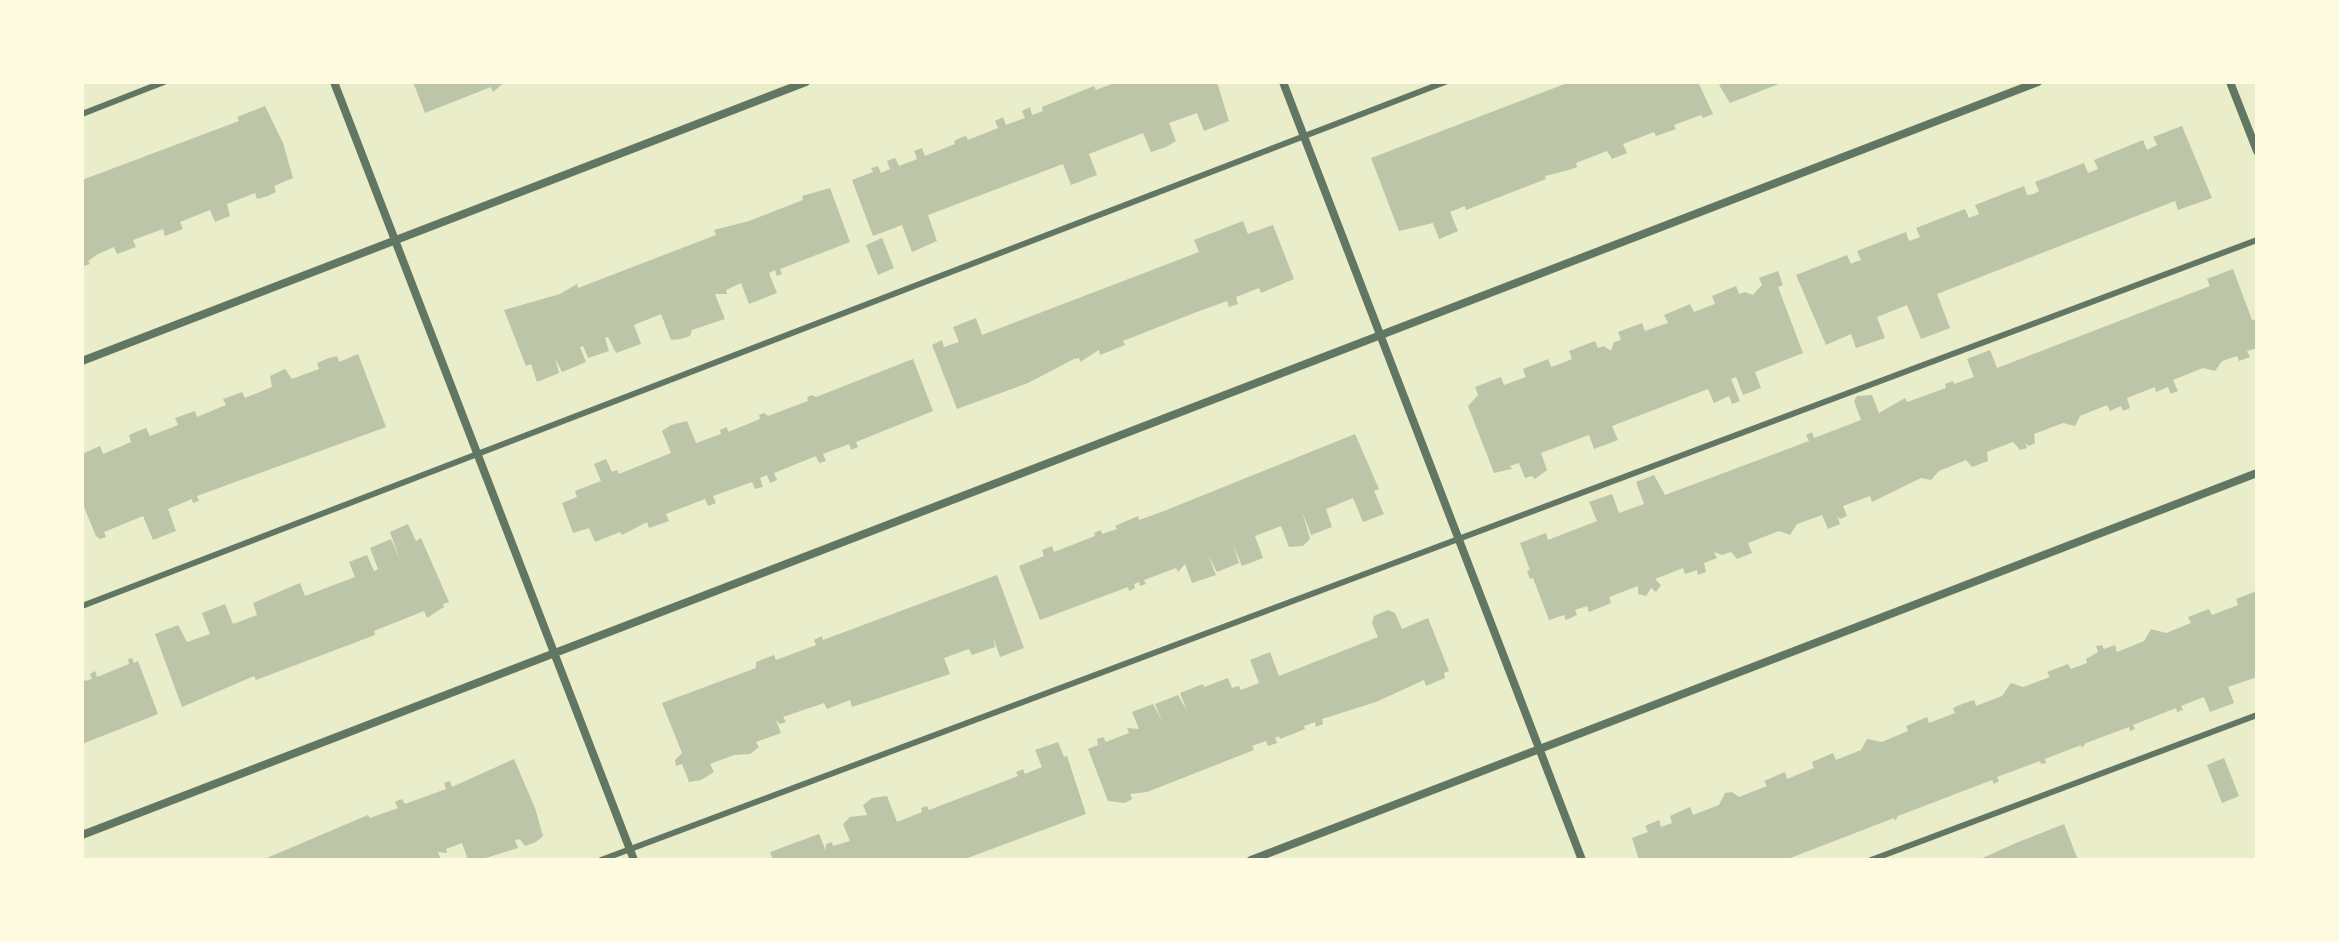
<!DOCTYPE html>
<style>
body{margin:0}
#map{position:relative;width:2339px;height:942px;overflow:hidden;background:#e9edc9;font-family:Manrope,sans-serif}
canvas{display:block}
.frame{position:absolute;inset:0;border:84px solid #fefae0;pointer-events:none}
</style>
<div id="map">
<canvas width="2339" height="942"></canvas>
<div class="frame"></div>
</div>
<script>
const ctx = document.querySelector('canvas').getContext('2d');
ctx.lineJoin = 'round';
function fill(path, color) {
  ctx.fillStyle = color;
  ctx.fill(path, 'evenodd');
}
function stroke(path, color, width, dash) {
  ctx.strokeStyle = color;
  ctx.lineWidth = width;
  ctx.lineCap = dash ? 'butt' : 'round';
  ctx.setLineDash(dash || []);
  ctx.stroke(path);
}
const building = new Path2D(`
 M413,82H505L493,92L491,87L425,113Z
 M1117,82H1217L1229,121L1204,131L1197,113L1169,123L1176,141L1166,147L1151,152L1143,133L1089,154L1097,175L1071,185L1063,164L928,215L937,241L912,252L902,225L873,236L852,180L873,172L871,168L878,166L881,173L890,169L887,161L895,158L899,166L917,159L914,151L922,148L925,156L955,144L954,141L960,138L966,136L968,140L998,128L995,121L1003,117L1006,125L1025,118L1022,111L1030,107L1032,115L1043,111L1042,107L1094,86L1096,90Z
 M1570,82H1698L1713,114L1703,118L1701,115L1674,125L1676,129L1656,136L1654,132L1623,144L1627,153L1612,159L1607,151L1576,163L1577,167L1569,170L1545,176L1546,179L1466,210L1465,206L1450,212L1458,231L1439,239L1433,223L1399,231L1371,158Z
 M1726,82H1784L1730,103L1719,85Z
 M265,106L283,143L293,178L274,186L276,192L268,196L257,199L255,193L227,204L230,216L215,222L210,210L180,222L183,229L165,236L163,229L133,240L136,247L117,254L114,247L98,254L88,261L90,264L82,267V180L239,121L237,117Z
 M2182,126L2212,198L2178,210L2175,201L1937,294L1950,328L1921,339L1907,305L1877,317L1885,338L1856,348L1851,334L1826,345L1796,275L1847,255L1851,264L1855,262L1861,260L1857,251L1906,232L1909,241L1915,239L1920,237L1916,228L1965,209L1969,218L1979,214L1975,205L2024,186L2027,195L2034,194L2039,191L2035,182L2084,163L2088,173L2098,169L2094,160L2143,140L2147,150L2157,145L2153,137Z
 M830,188L850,242L780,269L782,274L777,276L775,270L769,273L777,293L749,304L741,283L726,290L727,294H715L725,319L692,330L690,336L681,339L671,340L661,314L634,325L641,344L616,353L608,337L605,338L609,351L588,358L583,346L580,347L586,362L562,372L555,358L559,373L537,382L531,364L526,366L504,310L560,294L577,284L578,288L716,235L714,230L749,221L803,200L802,196Z
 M1243,221L1248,234L1273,225L1294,279L1261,293L1259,288L1236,297L1238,304L1229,307L1227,301L1194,313L1123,341L1125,345L1100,355L1099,350L1080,362L1079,358L1074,359L1028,383L957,409L932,345L942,340L944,347L959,342L953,327L976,318L982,335L1199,252L1194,240Z
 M882,238L894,268L878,275L866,245Z
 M2233,269L2252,320L2257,319V348L2247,351L2250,357L2239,361L2237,356L2222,361L2215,371L2203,368L2173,380L2178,391L2171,394L2168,387L2156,392L2155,387L2127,398L2130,408L2123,411L2121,406L2110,411L2107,405L2080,416L2075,426L2063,423L2034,434L2035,443L2029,446L2025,443L2027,448L2020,450L2013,442L1987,452L1988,461L1972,467L1966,460L1939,471L1931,480L1921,478L1872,502L1870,496L1843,506L1847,516L1840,519L1837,516L1840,524L1828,529L1822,515L1797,524L1790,535L1779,531L1748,543L1752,553L1737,559L1731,552L1722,555L1714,552L1717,558L1704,563L1706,572L1698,575L1697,570L1685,574L1683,568L1655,579L1661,585L1656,592L1651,588L1646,596L1638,594V586L1609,597L1611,603L1589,612L1587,606L1575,610L1577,615L1566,620L1564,615L1549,620L1533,578L1530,579L1527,571L1530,570L1520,543L1546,533L1548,540L1597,521L1589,502L1612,494L1619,513L1644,504L1636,482L1654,475L1665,495L1809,441L1806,435L1812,432L1814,438L1861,420L1854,401L1857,396L1872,395L1879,413L1905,398L1907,402L1946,388L1945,384L1953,381L1954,384L1974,377L1967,359L1990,350L1997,368L2210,286L2207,279Z
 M1778,271L1783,285L1778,287L1803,353L1755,372L1761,388L1743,395L1736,377L1731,379L1740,401L1732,404L1729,396L1714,403L1708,389L1612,426L1618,440L1594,449L1589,435L1541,453L1547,470L1535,479L1532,476L1525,478L1519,463L1510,466L1512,469L1494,473L1468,406L1478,395L1475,387L1501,377L1504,385L1526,377L1523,369L1548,359L1551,367L1562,363L1572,359L1569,351L1595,341L1598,348L1604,346L1611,351L1614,342L1621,340L1618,332L1642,323L1645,331L1668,323L1664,315L1690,304L1694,312L1704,308L1715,304L1712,296L1736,286L1739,294L1745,292L1753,295L1762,285L1759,278Z
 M358,354L386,427L197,496L199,501L193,503L192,499L168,509L176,531L153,540L143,516L104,532L106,537L100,539L96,536L82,502V454L100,446L103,454L131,442L129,435L138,431L146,428L150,436L178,425L175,418L195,411L197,417L226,405L223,399L242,392L245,398L272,387L270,376L285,369L292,379L319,369L317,363L329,358L337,356L339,362Z
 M913,359L933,411L856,442L858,447L851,450L849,444L823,454L826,461L819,463L816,456L774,473L777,480L770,483L767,475L760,478L763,487L755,489L752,482L713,496L716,503L708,506L705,499L666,514L669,521L649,528L647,522L622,535L620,532L595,542L589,528L573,533L562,503L577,497L575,491L601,481L594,464L606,459L612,472L617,470L619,474L671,453L662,431L671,425L687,421L696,443L721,434L720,430L727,427L728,432L760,419L759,415L764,413L768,416L808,401L807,397L812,395L816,397Z
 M1355,434L1379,489L1374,491L1384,514L1363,522L1353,498L1326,509L1332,527L1311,535L1302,511L1310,539L1303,546L1289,547L1281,526L1255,536L1263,558L1242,566L1233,544L1239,563L1217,572L1208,555L1216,575L1192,583L1185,564L1178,572L1176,568L1144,580L1146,584L1140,586L1139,582L1134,584L1135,588L1129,591L1128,587L1040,620L1019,566L1044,556L1042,550L1052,546L1054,552L1095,536L1094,533L1101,530L1102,534L1117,529L1115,526L1138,516L1139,520L1164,511Z
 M408,524L416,541L421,538L449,602L443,604L444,607L427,618L424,611L374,631L375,635L256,680L254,676L182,707L155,634L178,625L187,642L210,634L202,613L225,604L233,624L257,615L253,603L300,583L305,596L355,577L349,562L367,555L374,571L378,569L370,548L391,539L400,560L390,532Z
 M997,575L1024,648L1000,657L993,637L995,647L972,655L969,649L944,658L950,674L852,707L850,700L827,709L824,703L783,717L786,722L780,724L776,720L781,733L756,742L759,747L750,754L734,755L710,764L714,772L701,780L689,782L682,764L676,766L675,760L682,753L662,703L756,668V662L774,655L776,660L816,645L814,640L822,636L823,640Z
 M2257,591V677L2228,687L2234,703L2210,712L2204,697L2181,706L2183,710L2177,712L2176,708L2133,725L2135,729L2130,731L2129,727L2086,743L2082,748L2081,745L2045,759L2046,763L2041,764L2040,761L1997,777L1999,781L1994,784L1992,780L1898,816L1895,821L1894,818L1785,860H1639L1632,838L1648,832L1645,826L1659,820L1661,827L1672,823L1670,816L1690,807L1693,815L1719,805L1725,793L1732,792L1739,797L1767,786L1764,781L1785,772L1787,779L1814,768L1812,762L1833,753L1836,760L1861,750L1867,739L1882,742L1908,731L1906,726L1927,717L1929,723L1955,713L1953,708L1962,704L1974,700L1976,706L2002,696L2011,683L2023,687L2050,677L2047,672L2068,664L2071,669L2087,663L2086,659L2098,652L2096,646L2102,645L2104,649L2115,645L2117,652L2144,641L2151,629L2166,633L2191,623L2188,617L2209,609L2212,615L2238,605L2236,599Z
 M1388,610L1395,613L1402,629L1428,618L1449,671L1444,673L1445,678L1426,686L1424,680L1376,702L1322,719L1323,724L1316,727L1315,722L1304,726L1305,729L1280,739L1279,736L1275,738L1277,743L1268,746L1266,741L1252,746L1254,750L1147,792L1130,794L1132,799L1125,803L1108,801L1088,749L1098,745L1097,739L1103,737L1106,742L1129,733L1127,728L1139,729L1132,712L1153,704L1162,721L1155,704L1178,695L1187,711L1180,693L1203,684L1204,687L1228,678L1232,688L1239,686L1241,690L1259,683L1250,660L1270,652L1279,676L1378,637L1372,623L1374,616Z
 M132,658L134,663L138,661L158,714L82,744V673L85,681L92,679L90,674L95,671L97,677L129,664L128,659Z
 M1058,742L1064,757L1067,756L1086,814L962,860H773L770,852L819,834L826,851V844L832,842L833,846L850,841L843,824L850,817L867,815L863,805L872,798L887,796L897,822L922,812L921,808L927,806L929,810L1018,776L1016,772L1023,769L1025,774L1042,767L1035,750Z
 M2224,758L2239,796L2222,803L2207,765Z
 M514,759L535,808L543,836L536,842L525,846L520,839L515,840L518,848L479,860H468L462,843L446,849L447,853L438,852L441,860H262L368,815L370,818L398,808L395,802L402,799L405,804L446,789L444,783L450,781L452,787Z
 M2064,824L2078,860H1978L2016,843Z`);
const service = new Path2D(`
 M82,114L164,82
 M82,606L1445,82
 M601,860L2257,240
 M1871,860L2257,715`);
const minor = new Path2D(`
 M334,82L634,860
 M1283,82L1582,860
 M2230,82L2257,151
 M82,361L806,82
 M82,835L2038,82
 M1251,860L2257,473`);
fill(building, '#bcc5a7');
stroke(service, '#617663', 6);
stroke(minor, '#617663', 8);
</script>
